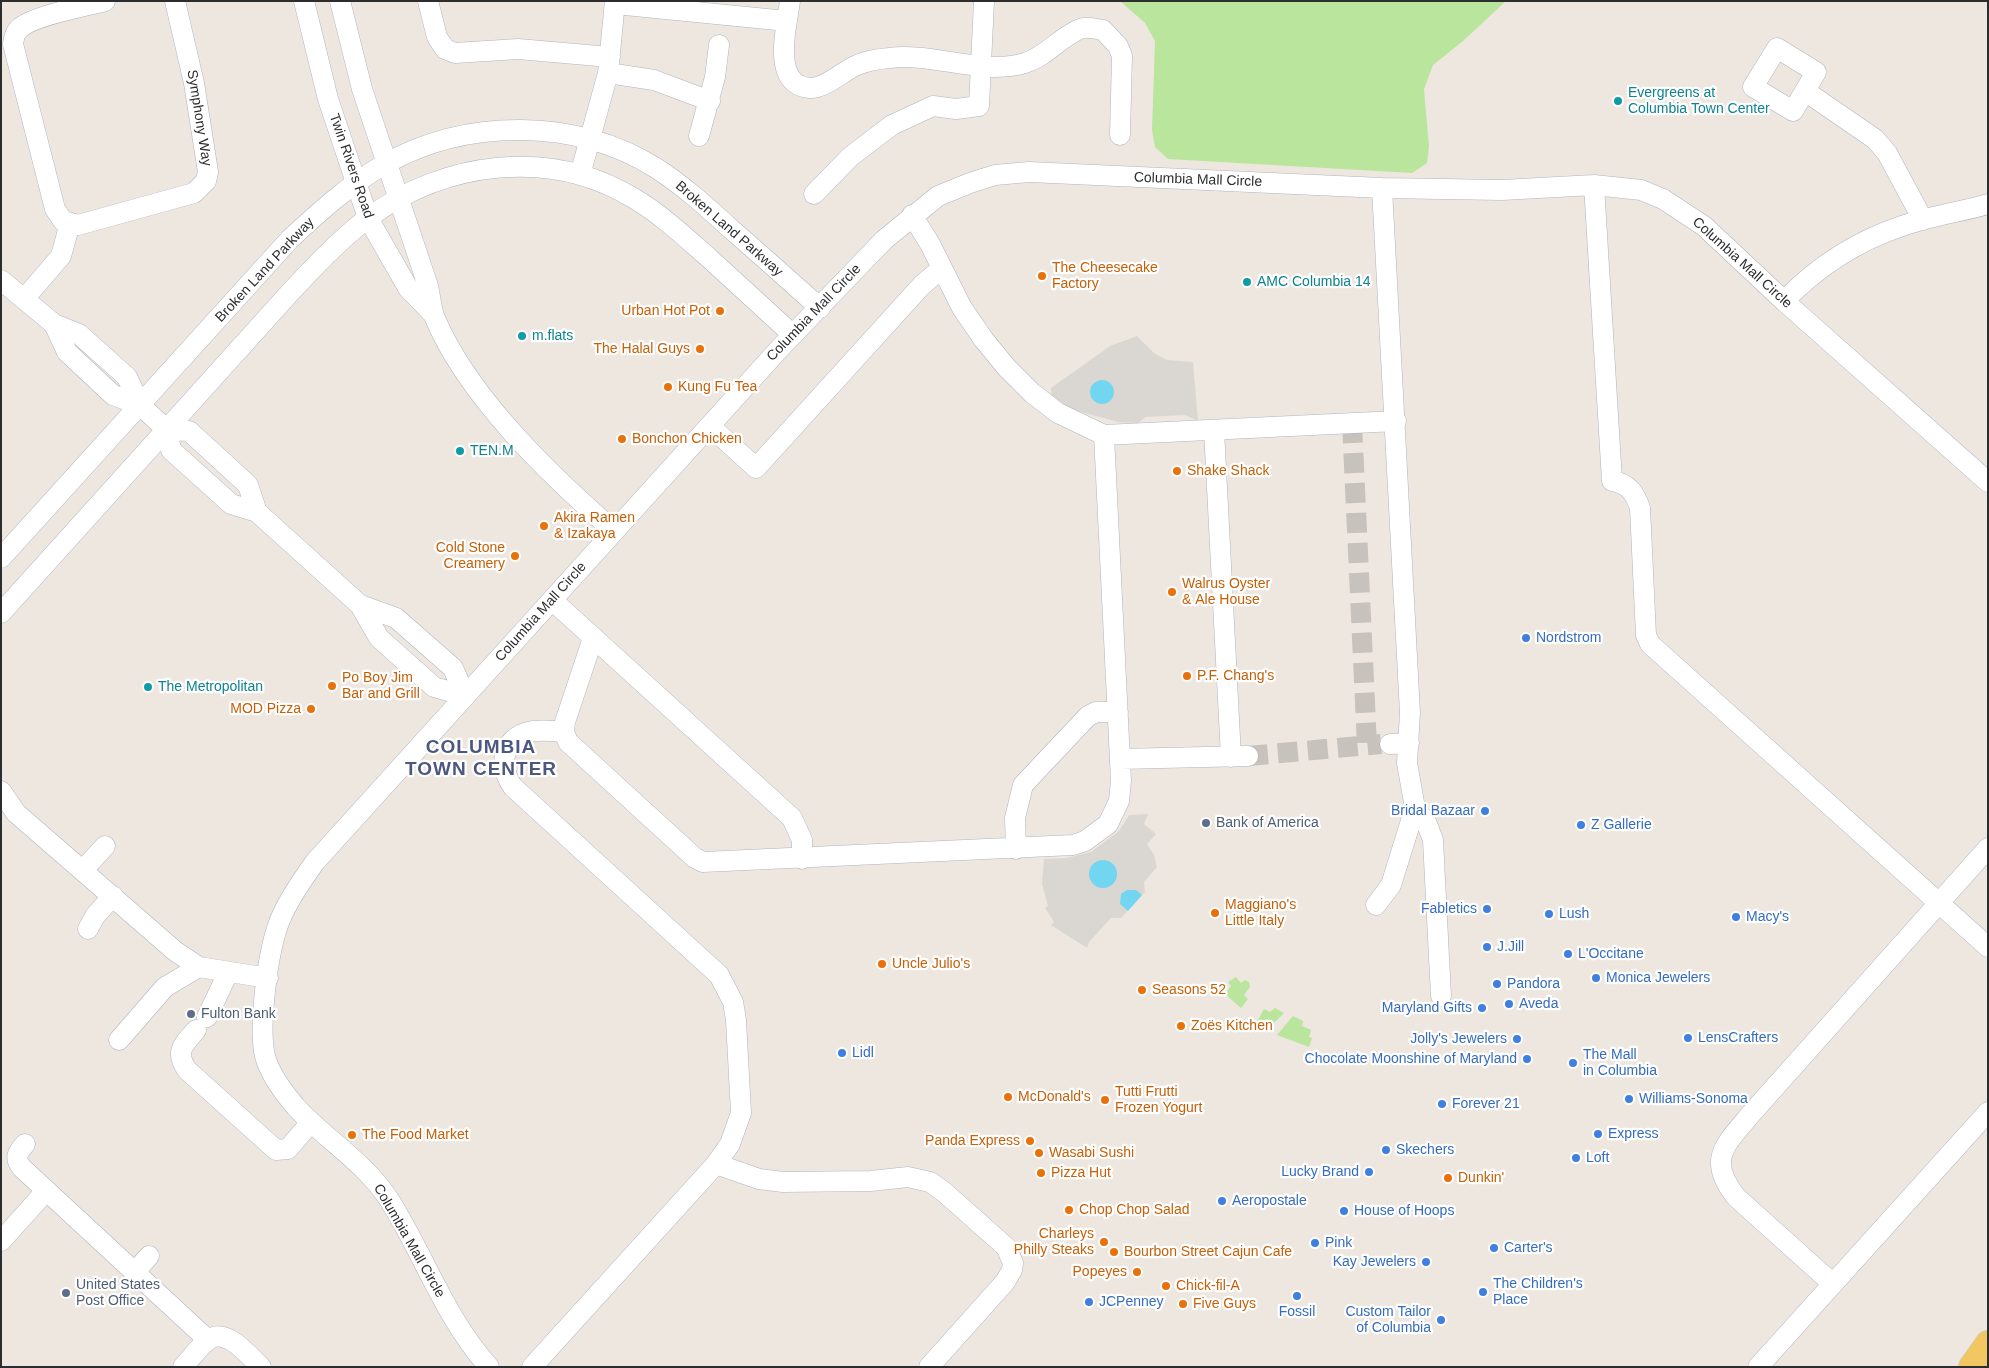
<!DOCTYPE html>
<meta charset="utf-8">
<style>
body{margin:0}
#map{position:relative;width:1989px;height:1368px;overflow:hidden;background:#eee7e0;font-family:Arial,sans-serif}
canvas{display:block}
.frame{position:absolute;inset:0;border:2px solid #2d2d2d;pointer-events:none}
</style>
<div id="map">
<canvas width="1989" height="1368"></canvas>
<div class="frame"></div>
</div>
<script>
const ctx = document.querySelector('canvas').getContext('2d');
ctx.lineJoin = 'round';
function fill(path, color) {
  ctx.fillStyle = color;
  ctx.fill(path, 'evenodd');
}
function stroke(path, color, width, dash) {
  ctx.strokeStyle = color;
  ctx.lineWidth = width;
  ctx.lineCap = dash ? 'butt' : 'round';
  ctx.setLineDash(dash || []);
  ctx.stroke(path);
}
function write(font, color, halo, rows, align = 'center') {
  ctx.font = font + ' Arial,sans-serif';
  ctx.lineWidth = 4.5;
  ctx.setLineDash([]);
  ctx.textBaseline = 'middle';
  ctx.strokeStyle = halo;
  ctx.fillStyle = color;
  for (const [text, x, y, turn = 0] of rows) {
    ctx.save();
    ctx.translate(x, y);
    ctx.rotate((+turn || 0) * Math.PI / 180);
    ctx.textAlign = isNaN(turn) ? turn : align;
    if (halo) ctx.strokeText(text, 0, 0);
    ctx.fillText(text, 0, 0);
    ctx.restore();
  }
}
const green = new Path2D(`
 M1120,1H1506L1463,41L1433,65L1424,89L1429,146L1427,163L1412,173L1168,159L1155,147L1152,130L1155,41L1145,23Z
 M1236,977L1241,983L1245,980L1249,982L1250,987L1244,995L1248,999L1241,1008L1225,994L1231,986L1228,982Z
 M1275,1008L1284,1013L1268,1029L1257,1022L1264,1009L1270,1012Z
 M1293,1016L1303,1021L1302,1026L1311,1030L1309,1037L1312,1038L1309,1047L1277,1035Z`);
const plaza = new Path2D(`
 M1137,336L1154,353L1167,360L1193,362L1198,421L1185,415L1146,417L1138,423L1118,422L1074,410L1052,398L1051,388L1110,346Z
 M1148,814L1144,824L1156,834L1147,844L1154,855L1157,867L1144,882L1145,892L1121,918H1111L1089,942L1087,948L1051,925L1054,922L1045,908L1048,906L1042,884L1044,859L1067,858L1091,852L1119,831L1129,815Z`);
const water = new Path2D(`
 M1090 392a12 12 0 1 1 24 0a12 12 0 1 1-24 0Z
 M1089 874a14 14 0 1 1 28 0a14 14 0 1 1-28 0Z
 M1127,890H1136L1142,895L1128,911L1120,904L1121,894Z`);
const minorTunnel = new Path2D(`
 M1352,423L1367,746
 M1248,756L1381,744`);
const minor = new Path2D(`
 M105,1C83,7 37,15 21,27C15,32 14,37 13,44L55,209L63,221L78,225L194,193L206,181L208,172L194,83L175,1
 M304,1L328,99L368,218L408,288L433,314
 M340,1L362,89L428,286C430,295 431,306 434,316C467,396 550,475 614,531
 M428,1L437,37L445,49L455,53L518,49L610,57
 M790,1C787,23 776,66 794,82C816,99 836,75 855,66C865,61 878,59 889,58C932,52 983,76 1025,63C1047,56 1060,37 1080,29C1087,26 1095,29 1103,30L1118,46L1122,56L1120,135
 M615,4L787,21
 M608,73L654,80L710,101
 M1805,91L1793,111L1753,87L1777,48L1816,72L1805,91L1875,139L1887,153L1923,220
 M699,136L715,77L719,45
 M580,175L608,73L615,1
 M1594,185L1612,481C1628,483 1635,493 1640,508L1646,635L1650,644L1988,947
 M814,194L850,157L892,125L933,106L956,109L979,106L984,1
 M912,215L930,244L962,308L984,340L1007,368L1032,393L1058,413L1104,435L1396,421
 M1,280L54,324L79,334L127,377L140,405L167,430L171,450L231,504L257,512L360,605L379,638L434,687L465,696
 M25,298L61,256L70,223
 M1784,301C1817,267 1857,241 1902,226C1930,216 1960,212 1988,204
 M54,324L67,352L113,395L140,405
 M710,426L756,468L922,285L941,269
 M167,430L189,431L248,485L257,512
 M1214,430L1231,757
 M1,558L290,239C319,212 350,184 385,164C467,118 576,118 656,168C684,186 708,208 732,230C762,256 791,282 820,308
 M552,600L792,818L802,840V859
 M360,605L396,618L453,668L465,696
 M1,613L286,297C312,269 338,241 368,218C445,161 551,147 635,199C662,215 685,237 709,258C737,284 765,309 793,335
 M593,638L565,722L564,732L568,742L695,858L703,862L1073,845L1085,841L1108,824L1119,801L1121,781L1104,435
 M1390,744L1409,743
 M1120,759L1248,756
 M1,791L16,813L175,951L199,967L268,978
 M1415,808L1427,824L1433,840L1441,996
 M1016,849L1015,818L1023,785L1088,716L1096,712H1118
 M83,870L105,846
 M1376,905L1391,885L1415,808L1407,763L1410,713L1382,188
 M88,929L95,916L113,896
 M207,1017L228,973
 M196,1030C182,1046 175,1052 187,1070L276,1150L288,1149L311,1122
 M119,1040L165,987L199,967
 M25,1144C17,1153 14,1158 22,1168L208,1340
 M716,1164L759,1179L783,1182L871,1181L908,1177L930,1182L944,1192L1006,1247L1013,1263L1012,1270L1005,1282L929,1367
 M1,1241L46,1191
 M135,1272L149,1256
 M1833,1284L1736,1197C1707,1160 1724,1146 1750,1115L1988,848
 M183,1367C191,1358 199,1347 208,1340C226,1326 249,1356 261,1367
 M489,1367C445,1318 424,1255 390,1201C365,1162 326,1140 296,1107C283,1092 270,1075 265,1056C258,1026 268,949 280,920C288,900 302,880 315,862L780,348L884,240L938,196L970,183L995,175L1029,172L1382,188L1502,190L1594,185L1641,190L1663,199L1704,226L1784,301L1988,482
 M532,1367L716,1164L730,1144L741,1113L736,1020L733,1002L719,975L513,787C500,769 500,742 525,733C537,729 551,731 564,732
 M1758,1367L1988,1112`);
const major = new Path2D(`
 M1971,1367L1988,1343`);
const markers = [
 [1618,101,5,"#0f9aa8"],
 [1042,276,5,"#e8710a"],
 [1247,282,5,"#0f9aa8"],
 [720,311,5,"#e8710a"],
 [522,336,5,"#0f9aa8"],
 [700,349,5,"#e8710a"],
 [668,387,5,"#e8710a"],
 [622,439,5,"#e8710a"],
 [460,451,5,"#0f9aa8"],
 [1177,471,5,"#e8710a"],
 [544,526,5,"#e8710a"],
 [515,556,5,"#e8710a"],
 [1172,592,5,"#e8710a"],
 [1526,638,5,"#3f7fe0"],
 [1187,676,5,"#e8710a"],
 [332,686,5,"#e8710a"],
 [148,687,5,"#0f9aa8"],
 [311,709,5,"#e8710a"],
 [1485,811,5,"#3f7fe0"],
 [1206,823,5,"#5c6f8a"],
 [1581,825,5,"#3f7fe0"],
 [1487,909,5,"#3f7fe0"],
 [1215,913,5,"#e8710a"],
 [1549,914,5,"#3f7fe0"],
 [1736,917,5,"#3f7fe0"],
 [1487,947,5,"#3f7fe0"],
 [1568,954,5,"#3f7fe0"],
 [882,964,5,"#e8710a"],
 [1596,978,5,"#3f7fe0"],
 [1497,984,5,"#3f7fe0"],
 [1142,990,5,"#e8710a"],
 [1509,1004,5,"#3f7fe0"],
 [1482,1008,5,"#3f7fe0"],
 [191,1014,5,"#5c6f8a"],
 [1181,1026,5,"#e8710a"],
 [1688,1038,5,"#3f7fe0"],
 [1517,1039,5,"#3f7fe0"],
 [842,1053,5,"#3f7fe0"],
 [1527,1059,5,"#3f7fe0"],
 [1573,1063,5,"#3f7fe0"],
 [1008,1097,5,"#e8710a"],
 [1629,1099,5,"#3f7fe0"],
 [1105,1100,5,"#e8710a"],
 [1442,1104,5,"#3f7fe0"],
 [1598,1134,5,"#3f7fe0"],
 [352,1135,5,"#e8710a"],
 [1030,1141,5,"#e8710a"],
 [1386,1150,5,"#3f7fe0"],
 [1039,1153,5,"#e8710a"],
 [1576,1158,5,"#3f7fe0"],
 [1369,1172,5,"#3f7fe0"],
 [1041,1173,5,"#e8710a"],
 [1448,1178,5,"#e8710a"],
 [1222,1201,5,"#3f7fe0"],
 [1069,1210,5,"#e8710a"],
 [1344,1211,5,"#3f7fe0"],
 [1104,1242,5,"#e8710a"],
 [1315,1243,5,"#3f7fe0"],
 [1494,1248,5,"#3f7fe0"],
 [1114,1252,5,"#e8710a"],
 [1426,1262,5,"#3f7fe0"],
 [1137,1272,5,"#e8710a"],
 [1166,1286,5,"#e8710a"],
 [1483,1292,5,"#3f7fe0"],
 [66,1293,5,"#5c6f8a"],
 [1297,1296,5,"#3f7fe0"],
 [1089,1302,5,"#3f7fe0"],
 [1183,1304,5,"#e8710a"],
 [1441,1320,5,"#3f7fe0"]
];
const cultureNames = [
 ["Evergreens at",1628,93],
 ["Columbia Town Center",1628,109],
 ["AMC Columbia 14",1257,282],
 ["m.flats",532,336],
 ["TEN.M",470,451],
 ["The Metropolitan",158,687]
];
const streetNames = [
 ["Symphony Way",199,118,81],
 ["Twin Rivers Road",351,166,71],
 ["Columbia Mall Circle",1198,180,2],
 ["Broken Land Parkway",729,229,41],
 ["Columbia Mall Circle",1742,263,42],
 ["Broken Land Parkway",265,270,-47],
 ["Columbia Mall Circle",814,313,-46],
 ["Columbia Mall Circle",541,612,-48],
 ["Columbia Mall Circle",409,1241,60]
];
const foodNames = [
 ["The Cheesecake",1052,268],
 ["Factory",1052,284],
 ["Urban Hot Pot",710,311,"right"],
 ["The Halal Guys",690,349,"right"],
 ["Kung Fu Tea",678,387],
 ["Bonchon Chicken",632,439],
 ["Shake Shack",1187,471],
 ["Akira Ramen",554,518],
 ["& Izakaya",554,534],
 ["Cold Stone",505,548,"right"],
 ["Creamery",505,564,"right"],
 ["Walrus Oyster",1182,584],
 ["& Ale House",1182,600],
 ["P.F. Chang's",1197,676],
 ["Po Boy Jim",342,678],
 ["Bar and Grill",342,694],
 ["MOD Pizza",301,709,"right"],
 ["Maggiano's",1225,905],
 ["Little Italy",1225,921],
 ["Uncle Julio's",892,964],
 ["Seasons 52",1152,990],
 ["Zoës Kitchen",1191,1026],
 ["Tutti Frutti",1115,1092],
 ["Frozen Yogurt",1115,1108],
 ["McDonald's",1018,1097],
 ["The Food Market",362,1135],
 ["Panda Express",1020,1141,"right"],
 ["Wasabi Sushi",1049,1153],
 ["Pizza Hut",1051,1173],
 ["Dunkin'",1458,1178],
 ["Chop Chop Salad",1079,1210],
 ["Charleys",1094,1234,"right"],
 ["Philly Steaks",1094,1250,"right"],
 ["Bourbon Street Cajun Cafe",1124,1252],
 ["Popeyes",1127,1272,"right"],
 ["Chick-fil-A",1176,1286],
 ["Five Guys",1193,1304]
];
const shopNames = [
 ["Nordstrom",1536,638],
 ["Bridal Bazaar",1475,811,"right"],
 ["Z Gallerie",1591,825],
 ["Fabletics",1477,909,"right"],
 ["Lush",1559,914],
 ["Macy's",1746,917],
 ["J.Jill",1497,947],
 ["L'Occitane",1578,954],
 ["Monica Jewelers",1606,978],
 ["Pandora",1507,984],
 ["Aveda",1519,1004],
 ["Maryland Gifts",1472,1008,"right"],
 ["LensCrafters",1698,1038],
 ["Jolly's Jewelers",1507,1039,"right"],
 ["Lidl",852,1053],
 ["The Mall",1583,1055],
 ["in Columbia",1583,1071],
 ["Chocolate Moonshine of Maryland",1517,1059,"right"],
 ["Williams-Sonoma",1639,1099],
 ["Forever 21",1452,1104],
 ["Express",1608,1134],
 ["Skechers",1396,1150],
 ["Loft",1586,1158],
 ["Lucky Brand",1359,1172,"right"],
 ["Aeropostale",1232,1201],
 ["House of Hoops",1354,1211],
 ["Pink",1325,1243],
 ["Carter's",1504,1248],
 ["Kay Jewelers",1416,1262,"right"],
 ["The Children's",1493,1284],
 ["Place",1493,1300],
 ["JCPenney",1099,1302],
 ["Fossil",1297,1312,"center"],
 ["Custom Tailor",1431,1312,"right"],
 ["of Columbia",1431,1328,"right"]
];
const serviceNames = [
 ["Bank of America",1216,823],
 ["Fulton Bank",201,1014],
 ["United States",76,1285],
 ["Post Office",76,1301]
];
const districtNames = [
 ["COLUMBIA",481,748],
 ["TOWN CENTER",481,770]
];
fill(green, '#b9e59c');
fill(plaza, '#dad7d3');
fill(water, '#73d6f0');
stroke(minorTunnel, '#c7c2bc', 20, [20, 10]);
stroke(minor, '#b0b3bd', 21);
stroke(major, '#c8c8c8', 26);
stroke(minor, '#fff', 20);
stroke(major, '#f2c761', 25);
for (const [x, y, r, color] of markers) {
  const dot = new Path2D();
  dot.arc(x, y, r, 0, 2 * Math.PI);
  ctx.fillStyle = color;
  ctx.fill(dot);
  stroke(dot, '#fff', 2);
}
write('14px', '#0d838f', '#fff', cultureNames, 'left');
write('14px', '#2d2d2d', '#fff', streetNames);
write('14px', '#c56008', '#fff', foodNames, 'left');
write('14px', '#366cbe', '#fff', shopNames, 'left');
write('14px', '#4e5e75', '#fff', serviceNames, 'left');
ctx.letterSpacing = '1px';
write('bold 19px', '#4c587f', '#fff', districtNames);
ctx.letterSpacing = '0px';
</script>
